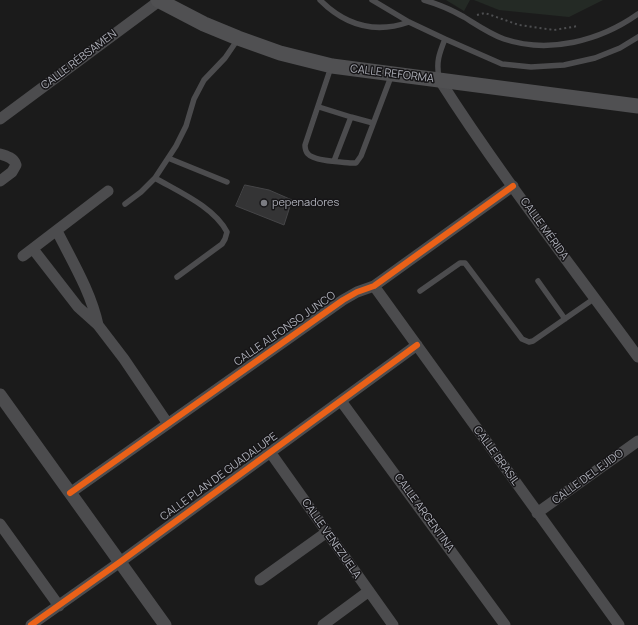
<!DOCTYPE html>
<meta charset="utf-8">
<style>
body{margin:0}
canvas{display:block;background:#1b1b1b}
</style>
<canvas width="638" height="625"></canvas>
<script>
const ctx = document.querySelector('canvas').getContext('2d');
ctx.lineJoin = 'round';
function fill(path, color) {
  ctx.fillStyle = color;
  ctx.fill(path, 'evenodd');
}
function stroke(path, color, width, dash) {
  ctx.strokeStyle = color;
  ctx.lineWidth = width;
  ctx.lineCap = dash ? 'butt' : 'round';
  ctx.setLineDash(dash || []);
  ctx.stroke(path);
}
function write(font, color, halo, rows, align = 'center') {
  ctx.font = font + ' Manrope,sans-serif';
  ctx.lineWidth = 3;
  ctx.setLineDash([]);
  ctx.textBaseline = 'middle';
  ctx.strokeStyle = halo;
  ctx.fillStyle = color;
  for (const [text, x, y, turn = 0] of rows) {
    ctx.save();
    ctx.translate(x, y);
    ctx.rotate((+turn || 0) * Math.PI / 180);
    ctx.textAlign = isNaN(turn) ? turn : align;
    if (halo) ctx.strokeText(text, 0, 0);
    ctx.fillText(text, 0, 0);
    ctx.restore();
  }
}
const green = new Path2D(`
 M446,0H470L464,11Z
 M474,0H603L569,17L499,10Z`);
const building = new Path2D(`
 M245,185L269,190L292,200L284,225L236,206Z`);
const path = new Path2D(`
 M477,15L485,13L519,25L554,30L578,26`);
const service = new Path2D(`
 M320,0C345,25 375,34 409,22
 M372,0L409,22L445,39
 M424,0C438,4 452,10 464,17C477,25 490,34 504,39C549,54 600,41 638,14
 M331,67L305,145C305,149 306,152 308,154C314,161 341,162 350,163H356L361,156L392,74
 M439,78C436,62 439,54 445,39L502,64L531,67L564,65L595,58L620,48L638,37
 M319,107L351,117L373,123
 M168,158L227,182
 M334,161L351,117
 M155,178C179,192 214,207 227,232L225,239L222,244L177,277
 M125,204L141,192L155,178L176,146L186,126L194,99L204,80L225,58L238,39
 M538,281L565,319
 M420,291L460,263H465L522,339L529,342L533,341L595,298`);
const minor = new Path2D(`
 M439,79C500,175 571,265 638,357
 M0,119L159,1
 M0,154C7,156 14,158 16,165L12,172L0,181
 M57,231C72,261 91,292 98,325
 M33,249L78,307L98,325L124,359L168,424
 M23,256L108,191
 M374,286L619,625
 M341,401L505,625
 M270,452L393,625
 M70,493L343,300L357,292L374,286L513,186
 M537,513L638,441
 M0,524L59,606
 M260,580L327,532
 M31,625L120,562L417,345
 M323,625L369,591`);
const tertiary = new Path2D(`
 M0,395L165,625`);
const secondary = new Path2D(`
 M158,0L204,24L238,38L280,53L332,66L638,106`);
const cycleway = new Path2D(`
 M70,493L343,300L357,292L374,286L513,186
 M31,625L120,562L417,345`);
const markers = [
 [264,203,4,"#7b7c82"]
];
const streetNames = [
 ["CALLE RÉBSAMEN",79,60,-37],
 ["CALLE REFORMA",392,74,7],
 ["CALLE MÉRIDA",544,229,54],
 ["CALLE ALFONSO JUNCO",285,329,-35],
 ["CALLE BRASIL",496,456,54],
 ["CALLE PLAN DE GUADALUPE",219,477,-36],
 ["CALLE DEL EJIDO",588,477,-36],
 ["CALLE ARGENTINA",424,513,54],
 ["CALLE VENEZUELA",331,539,55]
];
const poiNames = [
 ["pepenadores",272,203]
];
fill(green, '#242a25');
fill(building, '#343435');
stroke(building, '#454547', 1);
stroke(path, '#4d4e50', 2, [2, 3]);
stroke(service, '#4c4c4e', 5.5);
stroke(minor, '#4c4c4e', 11);
stroke(tertiary, '#4c4c4e', 13);
stroke(secondary, '#505052', 15);
stroke(cycleway, '#ea6118', 6);
for (const [x, y, r, color] of markers) {
  const dot = new Path2D();
  dot.arc(x, y, r, 0, 2 * Math.PI);
  ctx.fillStyle = color;
  ctx.fill(dot);
  stroke(dot, '#161517', 1.5);
}
write('11px', '#afb1ba', '#161517', streetNames);
write('11px', '#afb1ba', '#161517', poiNames, 'left');
</script>
